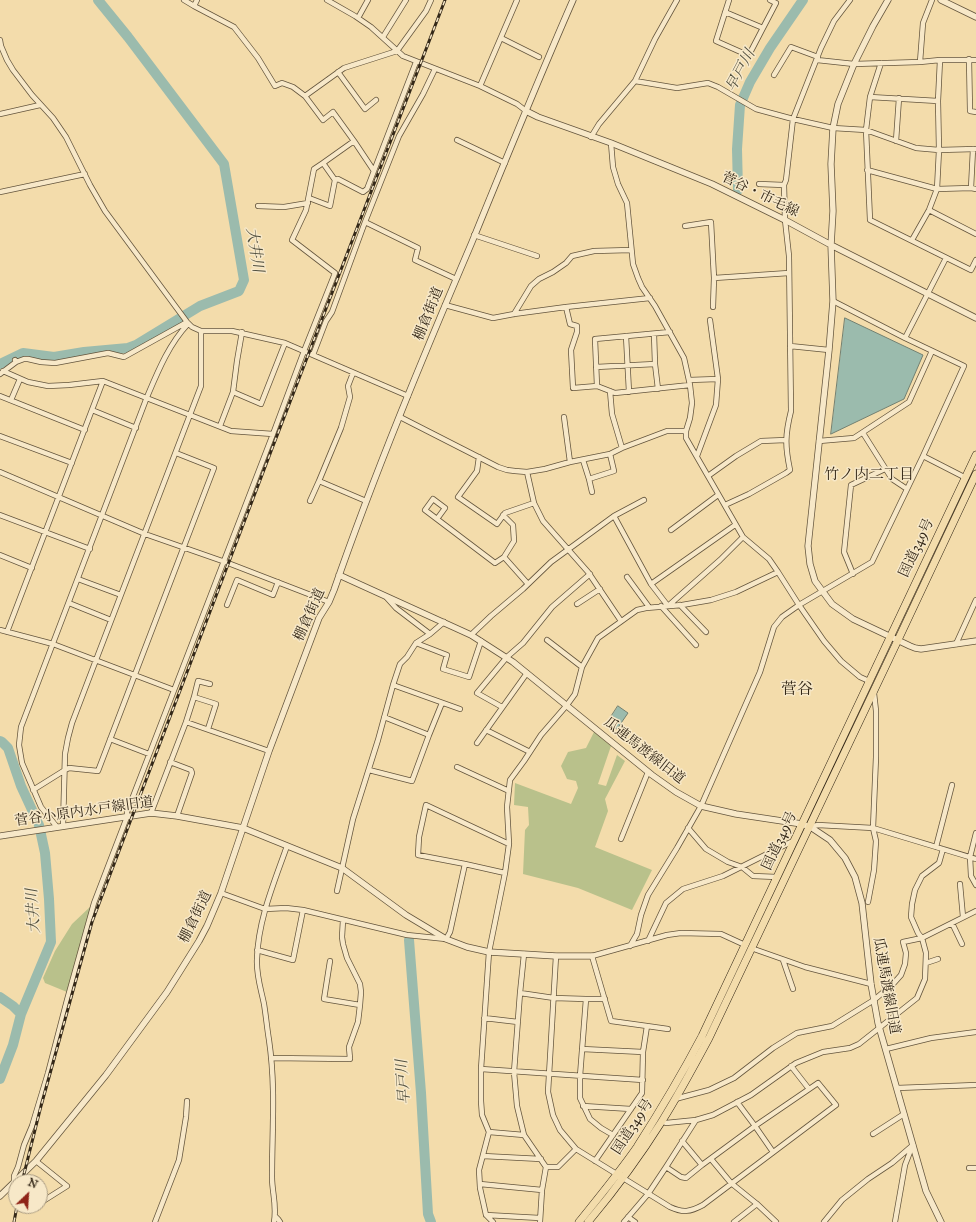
<!DOCTYPE html>
<meta charset="utf-8">
<style>
body{margin:0}
#map{position:relative;width:976px;height:1222px;overflow:hidden;background:#f3dcab;font-family:"IM FELL Great Primer",serif}
canvas{display:block}
.north{position:absolute;left:8px;top:1174px;width:40px;height:40px;box-sizing:border-box;background:#f7e8c8;border:1px solid #a99b82;border-radius:50%;rotate:25deg;font-size:11px;font-weight:700;line-height:16px;text-align:center;color:#342818}
.north::after{content:'';display:block;margin:auto;width:14px;height:18px;background:#8f2418;clip-path:polygon(50% 0,100% 100%,50% 72%,0 100%)}
</style>
<div id="map">
<canvas width="976" height="1222"></canvas>
<div class="north">N</div>
</div>
<script>
const ctx = document.querySelector('canvas').getContext('2d');
ctx.lineJoin = 'round';
function fill(path, color) {
  ctx.fillStyle = color;
  ctx.fill(path, 'evenodd');
}
function stroke(path, color, width, dash) {
  ctx.strokeStyle = color;
  ctx.lineWidth = width;
  ctx.lineCap = dash ? 'butt' : 'round';
  ctx.setLineDash(dash || []);
  ctx.stroke(path);
}
function write(font, color, halo, rows, align = 'center') {
  ctx.font = font + ' "IM FELL Great Primer","Noto Serif JP",serif';
  ctx.lineWidth = 3;
  ctx.setLineDash([]);
  ctx.textBaseline = 'middle';
  ctx.strokeStyle = halo;
  ctx.fillStyle = color;
  for (const [text, x, y, turn = 0] of rows) {
    ctx.save();
    ctx.translate(x, y);
    ctx.rotate((+turn || 0) * Math.PI / 180);
    ctx.textAlign = isNaN(turn) ? turn : align;
    if (halo) ctx.strokeText(text, 0, 0);
    ctx.fillText(text, 0, 0);
    ctx.restore();
  }
}
const green = new Path2D(`
 M594,732L611,746L598,784L606,786L617,755L625,761L605,799L608,811L595,847L652,870L632,910L578,888L523,874L525,830L529,825L528,807L514,805L515,783L571,804L578,788L576,781L567,779L561,766L568,752L586,748Z
 M91,906L67,992L45,983L43,978L55,951L72,924Z`);
const water = new Path2D(`
 M845,318L923,355L904,399L831,434Z
 M618,706L628,713L617,729L607,723Z`);
const river = new Path2D(`
 M738,190L737,149L740,105L750,82L770,48L803,0
 M0,364L23,353L54,357L84,352L128,348L136,345L200,306L239,291L244,280L224,164L128,37L98,0
 M0,741L2,742L8,748L21,786L39,825L45,853L49,899L51,942L21,1014L13,1045L0,1079
 M409,940L421,1093L428,1214L431,1222
 M0,997L13,1006L21,1014`);
const minor = new Path2D(`
 M184,0L194,6L234,27L258,58L275,86L282,83L293,87L305,96L344,68L397,51L426,11L431,0
 M327,0L355,16L371,27L403,56L480,86L517,104L526,111
 M729,0L716,41L743,53L751,51L776,3L770,0
 M194,6L197,0
 M725,12L763,28
 M358,18L368,0
 M383,37L406,0
 M501,38L539,57
 M0,40L1,46L7,60L13,70L32,95L53,118L66,137L90,185L105,211L187,322L192,327L201,331H232L285,343L408,396
 M969,59L970,111L976,112
 M817,60L854,64L920,62L940,60H976
 M920,62L923,23L932,0
 M881,63L870,97L866,130L870,220L971,270L976,260
 M338,72L365,109L376,100
 M774,75L791,47L818,57
 M635,81L655,39L677,0
 M480,86L517,0
 M305,96L323,120L333,112L354,141
 M870,97L938,101L939,150L937,189L929,210L912,240
 M938,101L940,60
 M0,114L40,105
 M591,137L599,124L635,81L677,88L708,83L718,87L756,109L793,119L833,128L866,130L916,148L939,150L976,149
 M457,140L505,163
 M896,141L899,98
 M611,143L613,167L618,184L627,203L633,264L638,278L642,287L655,306L684,358L690,385L692,403L690,418L686,431
 M867,170L937,189L971,188L976,189
 M374,171L354,141L323,163L335,180L338,179L363,192L367,189L416,62
 M759,184L784,185
 M971,188L973,149
 M0,192L85,174
 M309,198L330,206L335,180
 M258,206L284,207L308,203
 M929,210L976,234
 M365,222L418,248L415,260L456,279
 M685,226L711,222L714,278L789,273
 M474,235L537,256
 M445,305L493,318L514,314L566,307L650,298
 M566,307L570,324L577,326V332L571,350L573,388L597,386
 M713,307L714,278
 M514,314L531,286L539,279L553,272L566,263L572,256L594,251L631,250
 M670,332L595,339L597,386L615,393L690,385
 M626,336L629,392
 M905,338L946,258
 M790,346L829,350
 M313,355L326,321L332,312L365,222L399,136L423,94L435,69
 M16,362L24,359H28L41,362L55,363L108,353L124,357L187,322
 M655,364L658,389
 M596,367L655,364L654,334
 M3,371L28,382L48,386L69,385L103,381L231,431L273,434
 M0,374L16,362L15,360
 M689,380L718,379
 M610,391L612,414L622,448
 M233,392L261,404L285,343
 M0,396L85,430
 M11,400L20,379
 M92,410L136,428
 M400,417L498,467L507,470L515,471L527,472L545,469L570,462L610,454L622,448L667,431H686V438L743,537L769,559L778,572L799,605L824,641L841,661L860,677L869,681
 M564,417L570,462
 M220,426L233,392L237,361L242,332
 M863,433L892,479L907,489
 M0,436L72,463
 M819,441L854,438L909,402L932,351
 M697,456L716,405L718,379L710,320
 M923,456L966,478
 M479,457L477,471L458,497L497,524L505,513L534,503L527,472
 M583,460L589,479L592,492
 M0,472L145,534L228,563L329,602
 M708,476L736,456L761,441L786,440
 M589,479L614,471L610,454
 M319,481L341,428L350,397L348,386L353,373
 M310,501L319,481L366,501
 M534,503L543,521L588,572L621,621
 M725,505L749,494L786,473L790,470C785,446 785,435 791,411L789,256L785,220L784,185L786,180L793,119L821,48L834,21L850,0
 M0,515L90,549
 M614,516L644,500
 M437,519L445,508L433,499L425,510L495,563L504,557L514,541L513,525L503,515
 M671,530L718,495
 M0,555L32,568
 M504,557L528,584
 M853,574L844,552L851,485L885,469
 M627,577L649,607
 M78,579L121,595
 M651,584L668,606L720,560L743,537
 M387,598L396,608L430,634
 M69,603L111,620
 M577,604L600,589
 M227,605L237,580L273,595L278,582
 M680,605L706,632
 M661,606L696,645
 M444,622L430,634L416,643L407,657L400,664L393,685L460,709
 M0,630L53,644L174,690
 M7,632L103,381
 M471,635L491,616L523,589L551,562L614,516L651,584L735,525
 M547,640L582,667
 M416,643L447,655L443,669L469,677L481,641
 M956,644L976,600
 M194,697L198,681L210,684
 M502,707L477,693L507,657L523,643L552,607L590,574
 M186,722L269,751
 M486,730L530,752
 M429,735L442,703
 M110,739L149,754
 M477,743L527,673
 M170,762L191,770L192,773L177,816
 M457,767L509,791
 M369,770L412,781L429,735L384,717
 M33,790L65,770L69,768L98,771L214,468L176,453
 M151,813L186,722L194,697L216,704L208,729
 M63,826L65,754L68,738L72,723L96,660L201,386V331
 M57,827L41,807L22,763L19,745L21,727L147,397C158,371 169,344 188,324
 M809,827L818,825L873,828L976,859
 M688,828L706,849L728,862L742,867L753,876L777,877
 M976,833L970,857L971,876L976,885
 M621,839L648,772
 M936,847L952,785
 M465,864L418,855L419,837L426,805L509,844
 M960,884L963,917
 M337,891L353,819L378,740L393,685
 M221,893L265,909L286,908L303,910L407,935L446,939L450,932L465,864L505,873
 M868,902L874,870L876,841L873,828L876,757V711L874,693
 M343,920L342,937L343,944L347,958L360,984L361,992L360,1005
 M952,923L962,944
 M648,941L666,903L683,889L723,876L793,841
 M630,946L637,934L641,915L648,895L677,848L701,806L760,672L774,627L782,617L799,605L872,562L923,456L964,366L905,338L833,301
 M751,948L805,967L871,984
 M257,950L293,960L303,910
 M556,956L548,1092L553,1115L560,1130L576,1149L670,1207C683,1213 690,1212 703,1205L836,1105L818,1083L755,1126L773,1152
 M783,960L793,989
 M926,963L938,959
 M520,993L524,954
 M586,999H605
 M484,1018L518,1022
 M647,1026L668,1029
 M582,1049L643,1052
 M886,1049L931,1038L976,1032
 M271,1058L350,1059L349,1047L358,1022L360,1005L324,999L330,961
 M791,1066L809,1089
 M481,1069L643,1080
 M897,1088L976,1085
 M675,1099L709,1090L734,1078L773,1048L797,1033L832,1026L874,1000L893,984L901,975L905,964L906,953L903,942L922,938L918,933L911,917L912,904L915,890L922,876L939,863L943,849
 M583,1106L631,1109
 M662,1121L666,1123L696,1120L713,1115L751,1095L796,1063L823,1052L850,1048L859,1044L917,998L925,979L926,953L922,938L976,911
 M489,1132L524,1135L546,1167
 M873,1134L904,1114
 M524,1135L517,1106L514,1072L520,993L554,998L586,999L580,1076V1098L590,1119L601,1128L613,1135
 M483,1156L541,1159
 M711,1159L731,1183L757,1204L776,1222
 M36,1161L67,1186L40,1203
 M595,1161L642,1093L643,1052L647,1026L611,1021L592,956L667,935L681,933L721,934L745,945
 M702,1165L755,1126L737,1102
 M666,1167L681,1177L686,1178L702,1165L682,1141
 M969,1168H976
 M14,1183V1176L18,1167L24,1145L32,1126L48,1073L67,1000L94,903L127,817V812L273,434L304,351L335,273L292,240L306,210L314,169L323,163
 M480,1184L542,1190
 M32,1208L35,1206
 M486,1215L540,1218
 M275,1216L278,1219L280,1222
 M628,1217L635,1222
 M155,1222L179,1160L186,1117L187,1101
 M274,1222C277,1204 272,1193 272,1177C272,1130 276,1088 269,1040C267,1028 266,1016 264,1004C261,989 256,975 257,959C258,920 274,883 287,846
 M493,1222L486,1215L480,1188L479,1170L489,1132L482,1115L481,1101V1069L489,952L505,873L509,844L507,807L510,780L524,761L541,735L567,705L575,694L582,667L598,638L637,610L646,608L682,605L711,600L736,592L778,572
 M540,1222L542,1190L546,1167H558L576,1149
 M624,1222L648,1194L666,1167L696,1120
 M734,1222L757,1204
 M824,1222L842,1200L868,1179L892,1163L913,1145
 M895,1222L905,1165L912,1147`);
const tertiary = new Path2D(`
 M888,0L873,26L854,64L838,104L833,128L831,164L833,211L831,245L833,301L829,350L808,546L810,564L815,581L832,604L853,619L910,646L915,648L921,649L976,641
 M941,0L976,17
 M526,111L538,117L611,143L712,184L785,220L831,245L976,318
 M339,575L471,635L513,662L652,775L676,792L701,806L736,814L802,824L812,828L830,840L845,858L855,877L862,903L871,984L878,1023L926,1191L941,1222
 M0,836L151,813L177,816L243,828L342,868L406,915L446,939L467,947L489,952L556,956H592
 M0,1196L36,1161L106,1075L167,992L199,941L207,926L221,893L269,751L319,618L329,602L334,590C375,472 423,357 472,242C505,161 538,80 573,0`);
const trunk = new Path2D(`
 M579,1222C599,1197 619,1173 637,1147C660,1111 682,1074 702,1036L976,455
 M588,1222C615,1190 640,1156 662,1121C679,1094 694,1066 709,1038L898,640L976,474`);
const rail = new Path2D(`
 M22,1182L41,1106L92,922L273,446L445,0
 M14,1222L17,1206`);
const streetNames = [
 ["菅谷・市毛線",760,195,26],
 ["棚倉街道",429,314,-68],
 ["国道349号",917,548,-65],
 ["棚倉街道",310,615,-66],
 ["瓜連馬渡線旧道",644,751,38],
 ["菅谷小原内水戸線旧道",84,812,-8],
 ["国道349号",780,841,-65],
 ["棚倉街道",196,917,-64],
 ["瓜連馬渡線旧道",886,986,80],
 ["国道349号",633,1127,-57]
];
const waterNames = [
 ["早戸川",741,71,-62],
 ["大井川",254,250,81],
 ["大井川",34,911,-94],
 ["早戸川",404,1082,-94]
];
const neighbourhoodNames = [
 ["竹ノ内二丁目",869,475]
];
const quarterNames = [
 ["菅谷",797,690]
];
fill(green, '#b9c18b');
fill(water, '#9bbbad');
stroke(water, '#728071', 1);
stroke(river, '#9bbbad', 10);
stroke(minor, '#64553d', 6);
stroke(tertiary, '#64553d', 7);
stroke(trunk, '#342818', 8);
stroke(minor, '#f7e8c8', 4.5);
stroke(tertiary, '#f7e8c8', 5.5);
stroke(trunk, '#f3dcab', 7);
stroke(rail, '#342818', 3);
stroke(rail, '#f7e8c8', 1.5, [4.5]);
write('14px', '#342818', '#f7e8c8', streetNames);
write('italic 15px', '#4e4d3d', '#f7e8c8', waterNames);
write('15px', '#342818', '#f7e8c8', neighbourhoodNames);
write('16px', '#342818', '#f7e8c8', quarterNames);
</script>
